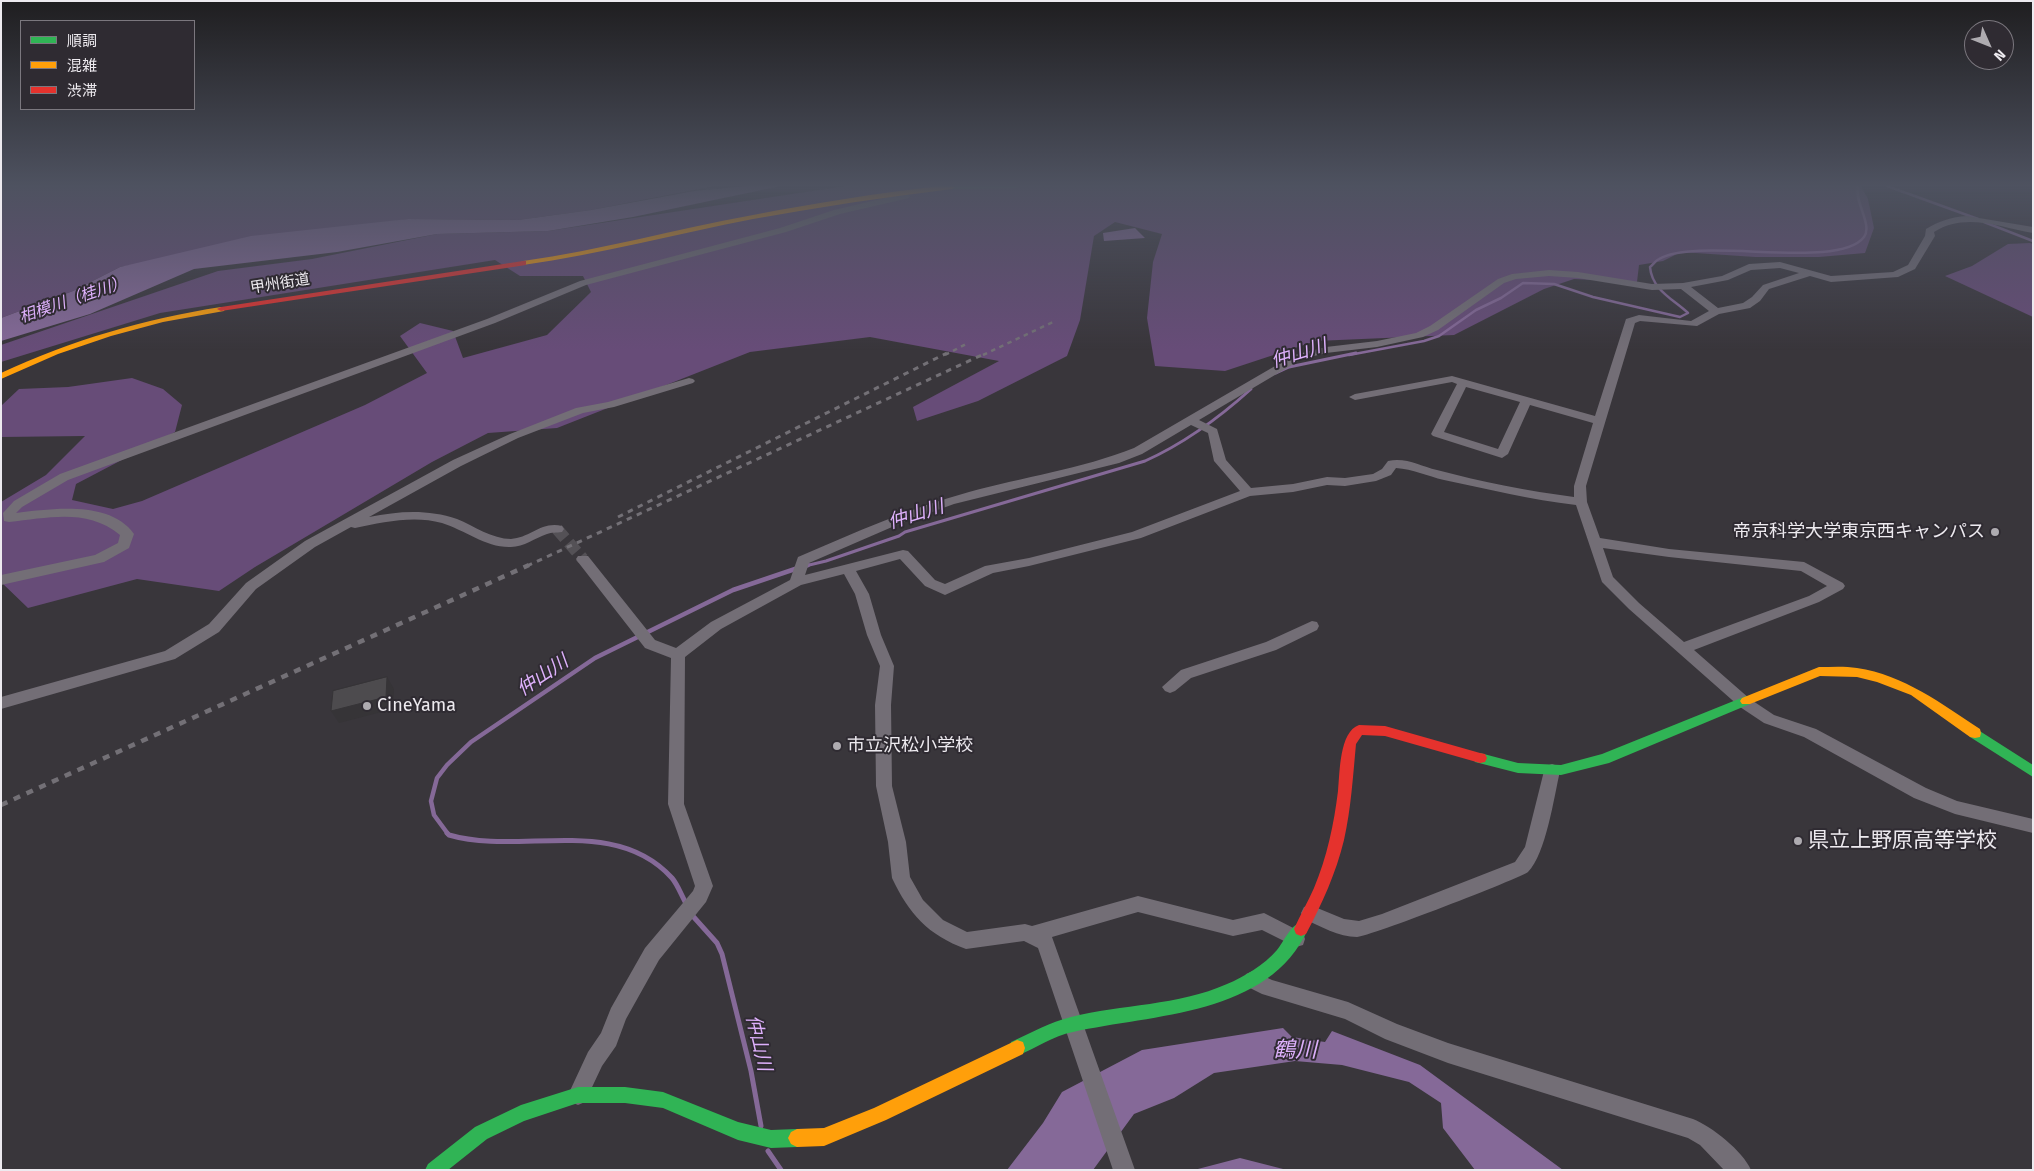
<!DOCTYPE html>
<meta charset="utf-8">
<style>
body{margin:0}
#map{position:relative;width:2034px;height:1171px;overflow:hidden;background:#39363b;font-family:"Fira Sans","Noto Sans JP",sans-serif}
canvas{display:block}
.frame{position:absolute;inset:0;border:2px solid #edeaef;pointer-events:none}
.legend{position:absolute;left:20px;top:20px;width:175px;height:90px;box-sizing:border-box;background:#2f2b32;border:1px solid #7b777e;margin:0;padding:6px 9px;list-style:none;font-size:15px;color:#edeaef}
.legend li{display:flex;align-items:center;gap:10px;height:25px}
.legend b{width:25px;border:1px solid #7b777e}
.north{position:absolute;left:1964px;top:20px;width:50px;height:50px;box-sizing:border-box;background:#2f2b32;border:1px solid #7b777e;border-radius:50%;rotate:134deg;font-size:14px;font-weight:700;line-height:20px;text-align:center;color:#edeaef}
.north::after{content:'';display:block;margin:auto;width:18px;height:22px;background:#aeabb0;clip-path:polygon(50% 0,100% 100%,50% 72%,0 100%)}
</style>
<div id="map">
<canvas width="2034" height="1171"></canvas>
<div class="frame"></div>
<ul class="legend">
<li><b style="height:6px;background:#30b455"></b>順調</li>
<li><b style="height:6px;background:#ff9f0a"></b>混雑</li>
<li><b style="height:6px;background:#e5322d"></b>渋滞</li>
</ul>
<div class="north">N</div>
</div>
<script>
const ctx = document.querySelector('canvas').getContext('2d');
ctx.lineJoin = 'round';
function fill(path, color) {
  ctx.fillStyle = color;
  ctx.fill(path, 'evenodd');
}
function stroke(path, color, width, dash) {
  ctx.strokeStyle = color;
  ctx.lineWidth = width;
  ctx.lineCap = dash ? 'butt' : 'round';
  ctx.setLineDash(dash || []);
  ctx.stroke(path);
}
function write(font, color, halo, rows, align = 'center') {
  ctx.font = font + ' "Fira Sans","Noto Sans JP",sans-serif';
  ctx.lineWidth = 4;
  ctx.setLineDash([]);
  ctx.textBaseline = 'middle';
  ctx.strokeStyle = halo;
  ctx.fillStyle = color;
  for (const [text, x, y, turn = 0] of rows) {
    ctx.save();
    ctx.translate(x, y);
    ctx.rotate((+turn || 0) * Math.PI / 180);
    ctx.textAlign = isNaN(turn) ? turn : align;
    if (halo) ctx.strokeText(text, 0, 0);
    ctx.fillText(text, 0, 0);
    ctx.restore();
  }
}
const forest = new Path2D(`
 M1,186H715L591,210L518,220L408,219L120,267L73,291L1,318Z
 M845,186H1861L1868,199L1874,228L1865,253L1819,257H1755L1681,252L1663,261L1639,265L1637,282L1574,279L1544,289L1454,335L1316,341L1225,371L1155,366L1147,318L1153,262L1162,234L1115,222L1094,236L1080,320L1067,356L978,401L917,421L913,407L999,361L870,337L750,352L557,428L488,433L432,462L255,567L219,591L137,579L28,608L1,582V502L46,475L85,436L1,437V406L19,389L68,387L132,378L163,389L182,405L175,432L76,484L72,500L113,509L142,501L365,405L427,373L400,336L420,323L453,331L463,358L547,335L591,292L583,276H520L495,260L160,313L1,362V345L218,271L312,259L437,234L548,231Z
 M2030,243L2033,244V317L1945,276L1972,266L2008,244Z`);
const water = new Path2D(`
 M746,186H781L633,217L548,231L437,234L337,252L194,269L90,314L1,341V318L73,291L120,267L251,236L408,219L518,220L591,210L694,191Z
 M1135,228L1145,238L1104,241L1103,233Z
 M1283,1028L1292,1037L1325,1042L1332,1031L1420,1065L1563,1170H1475L1443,1128L1441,1103L1409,1082L1342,1065L1295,1061L1214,1073L1174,1098L1134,1114L1093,1170H1007L1043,1123L1062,1092L1142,1050Z
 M1240,1158L1287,1170H1194Z`);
const streamFar3 = new Path2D(`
 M1887,186L1978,219
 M1984,222L2033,241
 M1349,355L1424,341L1439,336L1476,310L1501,298L1523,283L1554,284L1593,297L1680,317L1688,313C1673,299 1652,290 1650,267C1653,265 1655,261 1659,259C1699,236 1838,271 1864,237C1873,225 1854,202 1858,186`);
const streamFar2 = new Path2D(`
 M1276,373L1289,367L1356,353
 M805,566L826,561L899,536L905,532L1145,461C1183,444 1220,417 1251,389`);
const streamFar1 = new Path2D(`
 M805,566L808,565
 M448,834L434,815L431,801L437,778L447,765L471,742L595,658L733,590L798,568`);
const stream = new Path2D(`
 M447,833L449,835C520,856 614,814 672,878C678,885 682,897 687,905
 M691,914L717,943L722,954L751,1071L761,1126
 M768,1151L781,1170`);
const streetTunnel = new Path2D(`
 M557,529L583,559`);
const street = new Path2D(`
 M906,193L910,196L909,198L840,214L786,232L586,285L495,323L68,480L22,507L16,513C51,509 110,500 134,534L129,548L104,562L1,585V575L95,555L118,543L120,535C87,508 49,518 9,522L4,521L3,513L14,501L60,474L487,319L580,281L780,228L834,210Z
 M1967,216L2033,227V233C1999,227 1965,212 1934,232L1935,236L1915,269L1898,277L1831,282L1810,276L1769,289L1760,301L1750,308L1719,314L1697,326L1640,321L1635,323L1586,486L1587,502L1600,538L1669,549L1804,562L1843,583L1845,586L1843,589L1819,602L1694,650L1750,699L1774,715L1816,729L1926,788L1957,801L2033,819V833L1955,814L1914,798L1804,737L1764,723L1740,707L1629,609L1602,582L1576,505C1531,500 1488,489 1444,480C1427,476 1413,469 1396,468L1391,475L1376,481L1345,486L1327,485L1293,492L1250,496L1141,538L1029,566L993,573L945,595L925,586L900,559L856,571L869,594L881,635L894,666L891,705L892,786L906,842L910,877L923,900L943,920L967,932L1025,924L1032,926L1138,896L1233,920L1264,913L1303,933L1305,939L1303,945L1296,947L1262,930L1233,936L1138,912L1052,937L1135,1170H1113L1038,948L1024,941L966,949C928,935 909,914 892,878L888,842L876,786L875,705L880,666L867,635L855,594L844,574L801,585L721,629L685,657L684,804L713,886L706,902L659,960L626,1019L616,1046L602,1066L585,1102L578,1105L571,1102L568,1095L588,1052L601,1033L611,1008L645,948L693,891L695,886L668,804L671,658L645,648L578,562L576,559L578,556H588L655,640L676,648L711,622L790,580L798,557C854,533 910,508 969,492C1023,477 1081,469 1134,448L1294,355L1326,347L1377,341L1416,333L1430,326L1498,279L1512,274L1549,270L1578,272L1652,284L1683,283L1722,276L1749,264L1780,262L1831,276L1893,272L1908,265L1925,236L1926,229C1939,221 1951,217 1967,216ZM1780,268L1799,273L1763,285L1752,297L1743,303L1718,308L1691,287L1728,280L1751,270ZM1549,276L1578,278L1652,290L1681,289L1709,311L1691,321L1639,315L1626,319L1595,416L1452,376L1355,394L1349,397L1355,400L1452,382L1457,384L1431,434L1433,436L1502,458L1508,454L1530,405L1593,423L1574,486V497C1528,491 1482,482 1437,470C1420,466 1406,457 1388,461L1382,469L1373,474L1345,478L1327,477L1293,484L1251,488L1226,460L1217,429L1199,420L1302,359L1326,353L1377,347L1423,337L1438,330L1504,283L1516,279ZM1466,387L1520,402L1498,449L1444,432ZM1191,425L1208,433L1214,461L1240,491L1132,532L1029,558L985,566L945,584L935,580L908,551L903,550L805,575L809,563L899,524L954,504L1119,463L1142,454ZM1603,548L1669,557L1801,571L1827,586L1809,596L1684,642L1639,603L1613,577Z
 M689,378L693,379L695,381L693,383L614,407L583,413L518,438L461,466L369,517C399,511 428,509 457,519C474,526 492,539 511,539C530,538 541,521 562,526L564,529L562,532C556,533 552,532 547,534C535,538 524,547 511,547C486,548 465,530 442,523C414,515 383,522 355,528L351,527L315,547L256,589L219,632L175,659L1,709V697L165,651L209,624L246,583L305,541L453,460L510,434L576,408L608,402Z
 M1312,621L1317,622L1319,626L1317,630L1276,650L1191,678L1175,691L1170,693L1165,691L1162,687L1181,670L1266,642Z
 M1552,764L1558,766L1560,771C1554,797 1546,854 1528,872C1521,878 1368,937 1357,937C1339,937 1320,926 1304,919L1301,913L1304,907L1310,905L1344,919L1359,921L1382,914L1515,862L1525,847L1544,771L1546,766Z
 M1253,971L1272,980L1348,1002L1397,1024L1448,1043L1693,1119C1711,1126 1743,1151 1751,1170H1724L1700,1145L1688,1138L1448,1063L1385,1039L1345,1019L1262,994L1246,986L1244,980L1246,974Z`);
const fast = new Path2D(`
 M949,186H1019L1016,188L952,189Z
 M1746,696L1750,698L1752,701L1750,704L1609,763L1561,775L1518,773L1475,762L1473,758L1475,754L1480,753L1518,763L1561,765L1602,754Z
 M1975,728L2033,765V777L1970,737L1969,733L1970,729Z
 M1301,922L1306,924L1308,929C1269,1016 1153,1014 1073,1032C1053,1036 1036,1048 1017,1056L1011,1054L1009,1048L1011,1042C1031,1033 1050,1022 1071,1017C1122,1004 1178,1006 1227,984C1244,977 1264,965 1277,950C1284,941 1290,926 1301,922Z
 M578,1087H625L663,1092L738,1122L771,1130L797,1129L803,1132L806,1138L803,1144L797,1147L771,1148L738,1140L663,1108L625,1103H578L524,1121L487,1139L448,1170H425L428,1164L475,1127L521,1105Z`);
const slow = new Path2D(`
 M941,186L955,187L952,189C885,197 819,207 753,219C676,234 601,254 523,265L519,263L523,261C601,250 676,229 753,215C815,203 878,193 941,186Z
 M221,307L225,309L224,311L163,322L111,336L58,354L1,379V373C72,340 144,319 221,307Z
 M1819,667C1831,667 1845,666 1857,668C1904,675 1942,704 1980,729L1981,733L1980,737L1975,738L1970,737L1911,695L1877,682L1857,677L1820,676L1750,704H1742L1740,701L1742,698Z
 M1017,1040L1023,1042L1025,1048L1023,1054L886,1120L824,1146L797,1147L791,1144L788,1138L791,1132L797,1129L824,1128L874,1108Z`);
const jam = new Path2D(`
 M523,261H526V265L221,311L217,309L221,307Z
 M1359,725L1385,726L1480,753L1485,754L1487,758L1485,762L1480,763L1385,736L1362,735L1356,744C1353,776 1351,809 1344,840C1336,873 1322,904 1306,934L1301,936L1296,934L1294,929C1300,915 1308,902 1314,888C1327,857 1334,824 1338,791C1340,773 1339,732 1359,725Z`);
const railFar2 = new Path2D(`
 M945,355L968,343
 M983,355L1053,322`);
const railFar1 = new Path2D(`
 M618,517L947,353
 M527,566L986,353`);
const rail = new Path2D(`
 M1,805L529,565`);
const shadedWall = new Path2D(`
 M387,677L394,689L393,709L339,723L331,711Z`);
const building = new Path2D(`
 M387,677L386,697L331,711L333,691Z`);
const markers = [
 [1995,532,5,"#aeabb0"],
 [367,706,5,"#aeabb0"],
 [837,746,5,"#aeabb0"],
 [1798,841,5,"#aeabb0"]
];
const farStreetnames = [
 ["甲州街道",280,284,-9]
];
const farWaternames = [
 ["相模川（桂川）",73,300,-19]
];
const poiNames = [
 ["帝京科学大学東京西キャンパス",1985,532,"right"],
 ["CineYama",377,706],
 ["市立沢松小学校",847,746]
];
const waterNames = [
 ["仲山川",1299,354,-17],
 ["仲山川",916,515,-17],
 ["仲山川",543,676,-34],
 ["仲山川",758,1043,77]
];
const nearPoinames = [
 ["県立上野原高等学校",1808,841]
];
const nearWaternames = [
 ["鶴川",1295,1051]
];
fill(forest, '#674c78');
fill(water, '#856998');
stroke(streamFar3, '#856998', 2.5);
stroke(streamFar2, '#856998', 3);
stroke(streamFar1, '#856998', 4.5);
stroke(stream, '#856998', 5);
stroke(streetTunnel, '#545156', 12, [12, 6]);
fill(street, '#736e76');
fill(fast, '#30b455');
fill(slow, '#ff9f0a');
fill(jam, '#e5322d');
stroke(railFar2, '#737076', 2.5, [4.5, 4.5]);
stroke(railFar1, '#737076', 3, [5.5, 5.5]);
stroke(rail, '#737076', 4.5, [7, 7]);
fill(shadedWall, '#363437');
fill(building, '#4d4b4e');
stroke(building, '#363437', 1);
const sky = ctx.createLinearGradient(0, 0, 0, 350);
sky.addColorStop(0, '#1f1e20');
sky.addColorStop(0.53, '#4e5260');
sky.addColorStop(1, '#4e526000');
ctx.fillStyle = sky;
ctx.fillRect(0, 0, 2034, 350);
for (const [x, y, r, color] of markers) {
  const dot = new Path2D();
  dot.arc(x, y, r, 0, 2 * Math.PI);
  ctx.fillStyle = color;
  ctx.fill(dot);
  stroke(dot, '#2f2b32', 2);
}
write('15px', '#edeaef', '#2f2b32', farStreetnames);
write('italic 16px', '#ddb0fb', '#2f2b32', farWaternames);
write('18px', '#edeaef', '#2f2b32', poiNames, 'left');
write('italic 19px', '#ddb0fb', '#2f2b32', waterNames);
write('21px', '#edeaef', '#2f2b32', nearPoinames, 'left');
write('italic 22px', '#ddb0fb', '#2f2b32', nearWaternames);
</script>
